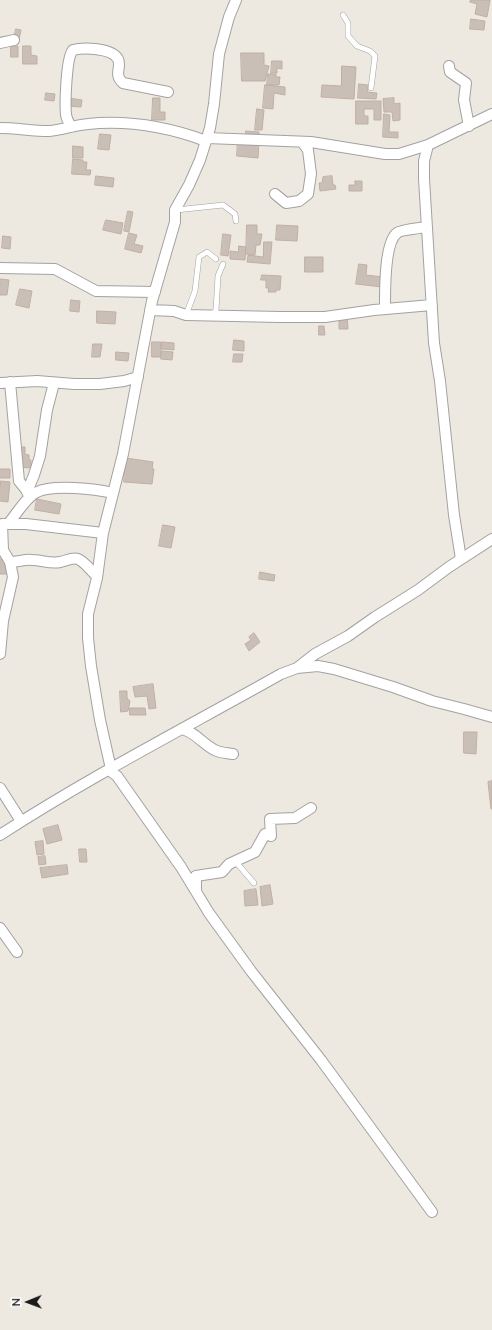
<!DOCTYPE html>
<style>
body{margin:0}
#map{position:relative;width:492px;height:1330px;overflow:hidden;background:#eee9e0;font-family:Mulish,sans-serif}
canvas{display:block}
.north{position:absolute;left:8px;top:1282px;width:40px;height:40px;-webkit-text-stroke:3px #fff;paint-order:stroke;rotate:269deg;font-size:11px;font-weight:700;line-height:16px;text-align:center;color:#1b1b1b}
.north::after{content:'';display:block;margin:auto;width:14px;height:18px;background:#1b1b1b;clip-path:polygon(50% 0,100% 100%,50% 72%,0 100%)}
</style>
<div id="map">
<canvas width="492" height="1330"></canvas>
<div class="north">N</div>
</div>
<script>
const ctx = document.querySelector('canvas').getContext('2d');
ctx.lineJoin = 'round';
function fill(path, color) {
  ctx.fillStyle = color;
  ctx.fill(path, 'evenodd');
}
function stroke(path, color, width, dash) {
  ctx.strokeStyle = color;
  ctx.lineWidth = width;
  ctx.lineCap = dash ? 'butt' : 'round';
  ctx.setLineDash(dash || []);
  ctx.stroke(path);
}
const building = new Path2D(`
 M471,0H490L487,17L475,14L477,4L470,2Z
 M471,19L485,21L484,30L470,29Z
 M16,29L21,30L18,44L13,43Z
 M11,46H18V57H11Z
 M23,46H31V55L37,56V64H23Z
 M241,53H264V65L269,66L265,81H242Z
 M272,61H282V69L277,68V73H271Z
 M342,66L356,67L354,99L321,97L322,85L341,86Z
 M268,74H276V77H280L279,85H267Z
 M359,84L368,85L367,92L377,93L376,99L358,98Z
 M265,85L285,87V95L274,93L273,109L263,108Z
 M46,93L55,94L54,101L45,100Z
 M68,98L82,100L81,107L67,106Z
 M153,98H160V112H165V120H152Z
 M394,98V104L400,103V120L393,121L392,112H384L383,99Z
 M356,101H381V120H374V109H364V116H368V124H356Z
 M257,109L264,110L262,130H255Z
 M384,114L390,115L389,132H398V138L383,137Z
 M246,131L259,132V137H246Z
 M100,134L111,135L109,150L98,149Z
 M238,140L259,141L258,158L237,156Z
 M73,146L83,147V158H73Z
 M73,159L83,160V162H87L86,170H91L90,175L72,174Z
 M96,176L114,178L113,187L95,185Z
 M332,176L333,185H335L336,189L320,191L319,183H322L323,177Z
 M355,181H362V191H349V185H355Z
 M128,211L133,212L129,232L124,231Z
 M106,220L123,223L121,234L103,230Z
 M247,225H257V234H262L260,245H256L255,255L246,254Z
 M277,225L298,226L297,241L276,240Z
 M129,233L137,235L134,244L143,246L141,253L125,249Z
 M223,234L231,235L228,256L221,255Z
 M3,236L11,237L10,249L2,248Z
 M264,242H272L270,264L247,262L248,255L263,257Z
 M239,246L246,247L245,260L230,259V251L238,252Z
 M305,257H323V272H305Z
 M359,264L367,265L366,275L383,277L382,287L356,284Z
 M262,275L281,276L280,290H276V292H268L269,288H266V280H261Z
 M0,279L9,280L7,295H0Z
 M20,289L32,291L29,308L16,305Z
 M71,300L80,301L79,312L70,311Z
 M97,311L116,312L115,324L97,323Z
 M347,315L348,329H339V316Z
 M319,326H324L325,335H319Z
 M234,340L244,341V351L233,350Z
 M152,342H161V357H152Z
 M162,342L174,343V350L162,349Z
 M93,344H102L100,357H92Z
 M162,351L173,352L172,360L161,359Z
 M116,352L129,353L128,361L116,360Z
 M234,354H243L242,362H233Z
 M16,447H25V454L29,455V460H31V468L15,467Z
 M126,458L153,462L152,469H154L152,484L124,482Z
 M0,469H10V478H0Z
 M1,481L10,482L8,502L0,501Z
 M37,499L61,504L59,514L35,510Z
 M163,525L175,527L171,548L159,546Z
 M0,559H7V574H0Z
 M260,572L275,575L274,581L259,579Z
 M254,633L260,642L249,651L245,644L251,640L249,637Z
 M153,684L156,708L149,709L147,696L135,697L133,687Z
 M120,691H127V698L130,701L128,711L121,712Z
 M130,708H145L146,715H130Z
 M464,732H477L476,754L464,753Z
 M492,781V809H491L488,782Z
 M58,825L62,840L47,844L43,829Z
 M43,841L44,854L37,855L35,842Z
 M79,849H86L87,862H80Z
 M45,856L46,864L39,865L38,857Z
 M67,865L68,874L42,878L40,868Z
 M270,885L273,904L262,906L260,887Z
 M256,889L258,905L245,906L244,891Z`);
const lane = new Path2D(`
 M343,15L348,23V36L357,46L370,51L375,56L371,88
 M176,210L223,205L235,214L236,221
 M186,315L195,291L199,257L207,252L216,259
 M212,315L216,310L218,276L223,264
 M235,861L254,883`);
const street = new Path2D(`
 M0,43L14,40
 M449,66L450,72L466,83L464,100L469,126
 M71,127C69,123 67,120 66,115C65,104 66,57 73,50C83,47 112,48 118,59C122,68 113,74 123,83L168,92
 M0,128C16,128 32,131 49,131C62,130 75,125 88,124C128,120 168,127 206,141
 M207,138L311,142L385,154H399L428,145L492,114
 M428,145L424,161V179L434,343L440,381L454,515L461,559
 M275,194L286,203L299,201L308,194L311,174L308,150L302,142
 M0,268L55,269L96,291L155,292
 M385,309C385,294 384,243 397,233C400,230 421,228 427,227
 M150,310L174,311L186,315L280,317H325L374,310L432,305
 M10,382L19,481L31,496
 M0,383L37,381L74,384H100L124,381L138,377
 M27,492L34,475L40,456L47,410L54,383
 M4,524H26L103,533
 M8,524C16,515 26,497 37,492C53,484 96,489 113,493
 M10,562C18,562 25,559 32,560C42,560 50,564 60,562C66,561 72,557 78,559C84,561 92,572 97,576
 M0,654L3,621L13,577L10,562L3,550L2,524
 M297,668L315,654L348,636L375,617L418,590L449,567L492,539
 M182,729C196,732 204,746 217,751C222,753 228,753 233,754
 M111,769L100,720L91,666L88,638V614L97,578L103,533L123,454L152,301L175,222V210L189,185L200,160L210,128L214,104L219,54L229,17L236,0
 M109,770L117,776L181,867L209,913L251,971L321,1060L432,1212
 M0,788L21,821
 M0,835C91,776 187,727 281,674L297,668L318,666L334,669L393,687L432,701L464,709L492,717
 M196,891V876L222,872L229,864L255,852L265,834L271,836L270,819L295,818L311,808
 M0,928L17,952`);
fill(building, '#cabfb6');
stroke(building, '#c0afa2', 1);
stroke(lane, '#a2a2a2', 6);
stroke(street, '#a2a2a2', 12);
stroke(lane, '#fff', 5);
stroke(street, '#fff', 10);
</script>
